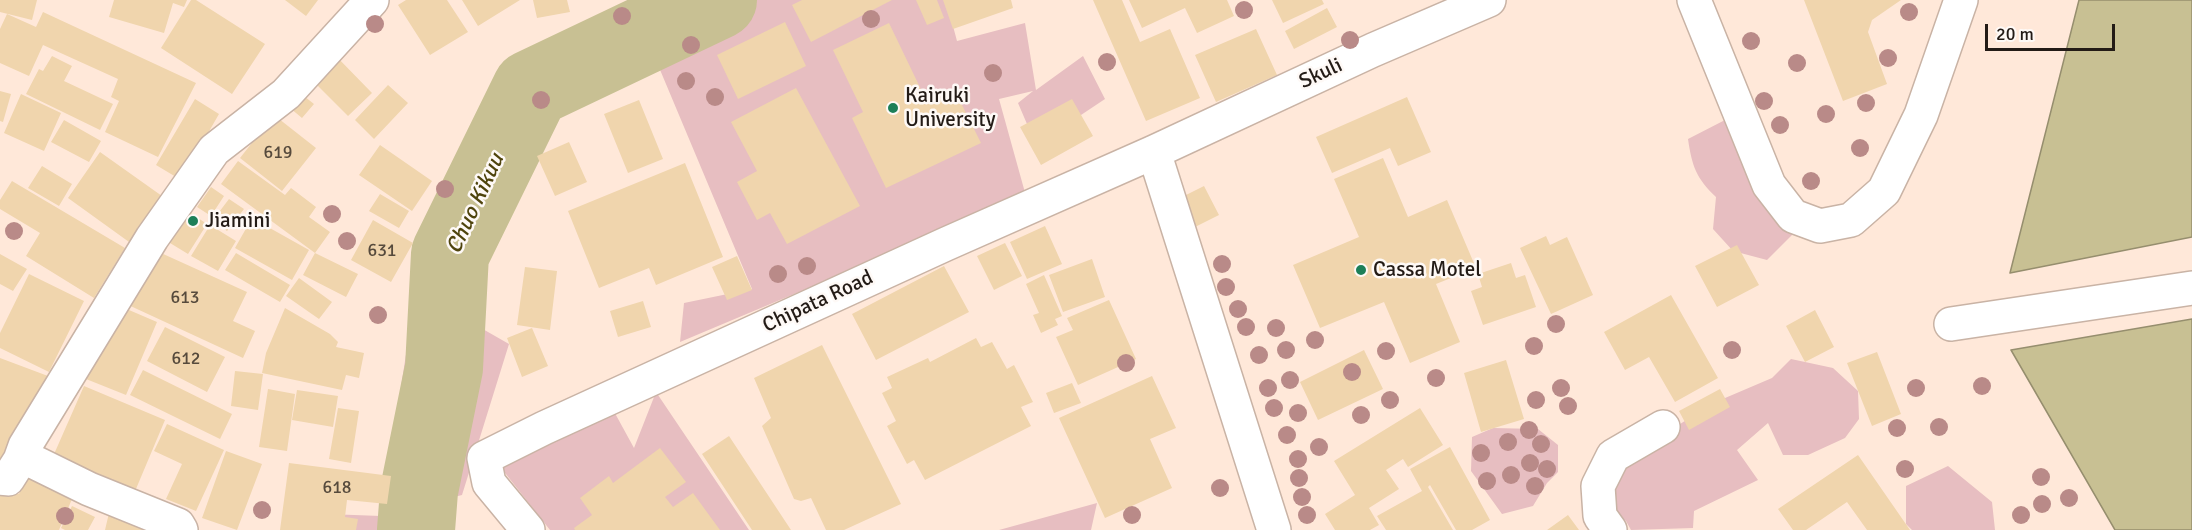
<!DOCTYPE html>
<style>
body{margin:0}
#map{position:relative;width:2192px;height:530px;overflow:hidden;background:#ffe8d9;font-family:Signika,sans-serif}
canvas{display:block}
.scale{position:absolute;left:1985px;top:24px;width:130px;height:27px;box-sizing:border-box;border:3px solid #231b16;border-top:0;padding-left:8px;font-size:18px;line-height:21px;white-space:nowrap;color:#231b16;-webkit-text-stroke:4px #fef9f6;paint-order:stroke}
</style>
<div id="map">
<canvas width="2192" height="530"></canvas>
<div class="scale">20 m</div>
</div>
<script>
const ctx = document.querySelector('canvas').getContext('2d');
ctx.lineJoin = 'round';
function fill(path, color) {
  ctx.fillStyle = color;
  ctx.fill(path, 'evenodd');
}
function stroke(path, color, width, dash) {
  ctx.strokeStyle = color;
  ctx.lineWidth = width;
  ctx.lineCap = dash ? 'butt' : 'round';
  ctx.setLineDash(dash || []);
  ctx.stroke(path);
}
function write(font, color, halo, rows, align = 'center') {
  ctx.font = font + ' Signika,sans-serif';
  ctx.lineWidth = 5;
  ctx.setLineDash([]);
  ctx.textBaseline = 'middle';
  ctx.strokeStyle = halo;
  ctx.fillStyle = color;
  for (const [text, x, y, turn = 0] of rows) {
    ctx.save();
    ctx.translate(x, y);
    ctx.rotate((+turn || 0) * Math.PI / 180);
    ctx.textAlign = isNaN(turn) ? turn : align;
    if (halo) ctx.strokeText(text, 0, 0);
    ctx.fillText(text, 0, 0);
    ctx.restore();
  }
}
const green = new Path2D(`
 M723,0H946L957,41L1025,23L1036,90L1083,56L1105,99L1036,145L1018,103L1033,91L999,99L1029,207L982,215L680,342L684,303L752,289L645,34Z
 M1725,120L1795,232L1767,260L1733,251L1713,229L1716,197C1696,178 1692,166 1688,139Z
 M498,176L481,328L509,344L462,495L384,515L387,516L389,530H300V513L381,516L411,322L439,301L442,224Z
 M1791,359L1833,368L1858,391L1859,419L1845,438L1808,455H1783L1768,423L1737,450L1758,480L1694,511L1693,528L1631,530L1626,521L1599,499L1606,472L1711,404L1772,378Z
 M656,392L749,530H550L498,464L611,406L634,448Z
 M1493,428L1538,429L1558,445V472L1547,483L1533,506L1502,514L1471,471L1472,437Z
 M1948,466L1992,502L1995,530H1912L1906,524V486Z
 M1097,503L1091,530H999Z`);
const water = new Path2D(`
 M2079,0H2192V237L2010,273Z
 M2192,319V530H2115L2011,350Z`);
const river = new Path2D(`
 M416,530L419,491L444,368L450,254L531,89L718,0`);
const building = new Path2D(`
 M0,0H37L32,20L0,12Z
 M114,0H187L184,7L173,3L164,33L109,17Z
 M191,0H196L265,44L232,94L161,48Z
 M285,0H318L306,16Z
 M406,0H447L468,32L430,55L398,5Z
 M462,0H520L478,26Z
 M533,0H567L570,12L537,18Z
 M802,0H892L811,42L792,5Z
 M916,0H937L944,18L927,25Z
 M943,0H1011L1013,8L953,29Z
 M1093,0H1122L1140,42L1170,29L1200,98L1146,121Z
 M1129,0H1227L1234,16L1197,33L1185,8L1142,28Z
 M1272,0H1322L1324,4L1283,23Z
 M1804,0H1901L1872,20L1868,32L1887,84L1843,101Z
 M1327,8L1337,27L1294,49L1285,31Z
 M43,12L196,83L158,157L105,132L119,101L111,97L118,79L43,45L29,76L0,63V29L7,14L36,27Z
 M785,22L806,66L738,99L717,55Z
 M889,23L928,104L955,91L981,143L886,188L852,118L863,112L833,50Z
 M1256,29L1277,75L1216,102L1195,55Z
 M334,54L372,93L348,116L309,77Z
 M52,56L72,66L64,81L113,104L100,130L26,94L39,69L43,71Z
 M388,85L408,103L374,139L355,120Z
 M796,88L860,206L787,244L770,213L757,220L737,182L757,171L731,122Z
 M295,89L314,104L302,118L284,103Z
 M0,91L11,94L3,122L0,121Z
 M21,94L61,113L44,151L4,133Z
 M1407,97L1431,152L1398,166L1390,148L1332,173L1316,137Z
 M195,99L219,114L181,180L156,165Z
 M1072,99L1093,136L1041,165L1020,127Z
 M639,100L663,159L628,173L604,114Z
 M274,115L316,148L282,191L240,158Z
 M64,120L101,141L89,162L51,142Z
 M569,142L587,182L555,196L537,156Z
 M380,145L432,181L412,211L359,175Z
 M100,152L169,201L136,247L68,198Z
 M1383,158L1408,217L1447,200L1476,268L1436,284L1460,342L1410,363L1384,302L1320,328L1293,265L1359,237L1334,179Z
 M238,161L285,195L291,188L316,207L309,217L330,232L315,253L358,274L346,297L303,275L315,253L221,184Z
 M685,163L723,257L656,285L649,268L599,288L568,211Z
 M42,166L72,184L59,206L28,188Z
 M12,181L125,248L94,298L26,256L40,233L0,209V200Z
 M1204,186L1219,215L1193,228L1178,199Z
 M211,187L224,196L211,216L197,207Z
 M380,194L409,211L399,228L369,211Z
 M229,199L244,209L227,231L213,220Z
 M189,212L207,224L188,254L170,243Z
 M252,218L309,250L292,280L235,248Z
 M373,220L413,243L391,282L351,260Z
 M210,225L236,241L218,271L191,256Z
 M1045,226L1062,264L1027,279L1010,242Z
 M1546,236L1550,245L1567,237L1593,295L1551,314L1520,248Z
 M1005,243L1022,276L994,290L977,256Z
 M1737,245L1759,285L1717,307L1695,266Z
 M150,248L247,292L233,321L255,331L243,358L124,303Z
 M236,253L290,285L280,302L225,270Z
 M0,254L27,269L13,291L0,284Z
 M737,256L752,290L727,300L712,267Z
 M1092,259L1105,297L1063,312L1049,275Z
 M1511,263L1516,278L1525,275L1536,307L1483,325L1471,291L1482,287L1478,274Z
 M944,266L969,312L876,360L852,314Z
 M525,267L557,271L550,330L517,325Z
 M29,274L84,301L49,372L0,348V333Z
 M1044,275L1062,316L1055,319L1058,325L1041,333L1033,315L1039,313L1026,284Z
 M299,278L332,302L319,319L286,296Z
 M1671,295L1718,378L1675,402L1649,357L1625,370L1604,332Z
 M1109,300L1136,359L1078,385L1056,337L1073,330L1067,318Z
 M643,301L651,327L618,337L610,311Z
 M122,307L157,322L126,395L81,377Z
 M285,308L330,334L338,342L336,347L364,353L359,378L346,375L342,390L262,373L266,353Z
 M1815,310L1834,347L1805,362L1786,326Z
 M165,327L225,357L207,392L147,361Z
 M532,328L548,366L522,377L507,338Z
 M976,338L981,347L992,342L1007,369L1014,365L1033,402L1021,407L1031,426L925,480L914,460L907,464L887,426L896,421L882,393L892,388L887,377L928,358L930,362Z
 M822,345L901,504L844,530H826L811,498L801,501L794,499L762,426L771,418L754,378Z
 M1364,350L1383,389L1318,420L1300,382Z
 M1877,352L1901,414L1872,426L1847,363Z
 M0,358L48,376L40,398L35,396L6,474L0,472Z
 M1506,360L1524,419L1481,432L1464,373Z
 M143,370L232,414L220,439L130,395Z
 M235,371L263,374L258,410L231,406Z
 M1152,376L1176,428L1150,439L1172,488L1105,518L1059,418Z
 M1072,383L1081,403L1054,413L1046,393Z
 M84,386L165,420L133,496L51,461Z
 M268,389L295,394L287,451L259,447Z
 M1720,389L1730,407L1689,430L1679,411Z
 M297,390L338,396L333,427L292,420Z
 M338,408L359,411L351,463L329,459Z
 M1420,408L1443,445L1408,467L1403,459L1386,470L1399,489L1369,508L1379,525L1370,530H1335L1325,514L1355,495L1334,461Z
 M167,424L224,450L196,511L166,499L182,464L154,451Z
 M729,436L791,530H752L702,454Z
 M1450,447L1490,520L1472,530H1456L1430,485L1428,487L1453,530H1386L1377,516L1422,491L1410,469Z
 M660,448L686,482L665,497L673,507L693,493L720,530H575L574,528L592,515L580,498L609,476L613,483Z
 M226,451L262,464L237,530L202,518Z
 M1858,455L1910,530H1867L1847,502L1806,530H1793L1778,509Z
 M289,463L391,476L387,504L347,500L345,517L358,519L356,530H280Z
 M30,468L77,487L59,530H0V487L19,494Z
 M72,506L95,517L88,530H65L61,528Z
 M109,513L163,530H105Z
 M1568,515L1579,530H1547Z`);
const minor = new Path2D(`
 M1694,0L1769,185L1793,216L1820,226L1851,220L1884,191L1921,115L1961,0
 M1154,152L1274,530
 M1951,324L2192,288
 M20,460H30L89,489L178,525L181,530
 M0,478L8,479L20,460L25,446L152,238L214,150L286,94L372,0
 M528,530L489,483L484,458L544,428L946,244L1154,152L1373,50L1489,0
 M1610,530L1600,516L1598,486L1613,456L1663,427`);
const trees = [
 [1244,10],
 [1909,12],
 [622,16],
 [871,19],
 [375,24],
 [1350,40],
 [1751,41],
 [691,45],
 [1888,58],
 [1107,62],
 [1797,63],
 [993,73],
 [686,81],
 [715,97],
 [541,100],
 [1764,101],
 [1866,103],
 [1826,114],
 [1780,125],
 [1860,148],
 [1811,181],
 [445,189],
 [332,214],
 [14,231],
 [347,241],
 [1222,264],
 [807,266],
 [778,274],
 [1226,287],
 [1238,309],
 [378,315],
 [1556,324],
 [1246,327],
 [1276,328],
 [1315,340],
 [1534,346],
 [1286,350],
 [1732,350],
 [1386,351],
 [1259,355],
 [1126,363],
 [1352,372],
 [1436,378],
 [1290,380],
 [1982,386],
 [1268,388],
 [1561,388],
 [1916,388],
 [1390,400],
 [1536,400],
 [1568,406],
 [1274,408],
 [1298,413],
 [1361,415],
 [1939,427],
 [1897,428],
 [1529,430],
 [1287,435],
 [1508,442],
 [1541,444],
 [1319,447],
 [1481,453],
 [1298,459],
 [1530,463],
 [1547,469],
 [1905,469],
 [1511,475],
 [2041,477],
 [1299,478],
 [1487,481],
 [1535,486],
 [1220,488],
 [1302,497],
 [2069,498],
 [2042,504],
 [262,510],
 [1132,515],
 [1307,515],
 [2021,515],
 [65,516]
];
const markers = [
 [893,108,6,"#1c7f58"],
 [193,221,6,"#1c7f58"],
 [1361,270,6,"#1c7f58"]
];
const numberNames = [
 ["619",278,153],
 ["631",382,251],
 ["613",185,298],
 ["612",186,359],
 ["618",337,488]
];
const streetNames = [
 ["Skuli",1321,74,-25],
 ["Chipata Road",818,302,-25]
];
const poiNames = [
 ["Kairuki",905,96],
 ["University",905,120],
 ["Jiamini",205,221],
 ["Cassa Motel",1373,270]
];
const waterNames = [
 ["Chuo Kikuu",476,204,-65]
];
fill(green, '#e7bec1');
fill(water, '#c8c093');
stroke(water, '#968e6e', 1.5);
stroke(river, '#c8c093', 78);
fill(building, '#f0d5ad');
stroke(minor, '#c9b3a5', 36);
stroke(minor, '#fff', 33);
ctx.fillStyle = '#b98a88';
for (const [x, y] of trees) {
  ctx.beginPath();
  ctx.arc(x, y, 9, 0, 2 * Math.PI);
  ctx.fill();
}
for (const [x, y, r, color] of markers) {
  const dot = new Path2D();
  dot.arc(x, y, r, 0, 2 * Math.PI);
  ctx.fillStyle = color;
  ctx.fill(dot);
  stroke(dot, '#fef9f6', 2);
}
write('18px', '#564a3c', null, numberNames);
write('21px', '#231b16', '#fef9f6', streetNames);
write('21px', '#231b16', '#fef9f6', poiNames, 'left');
write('italic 22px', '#4f440d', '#fef9f6', waterNames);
</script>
